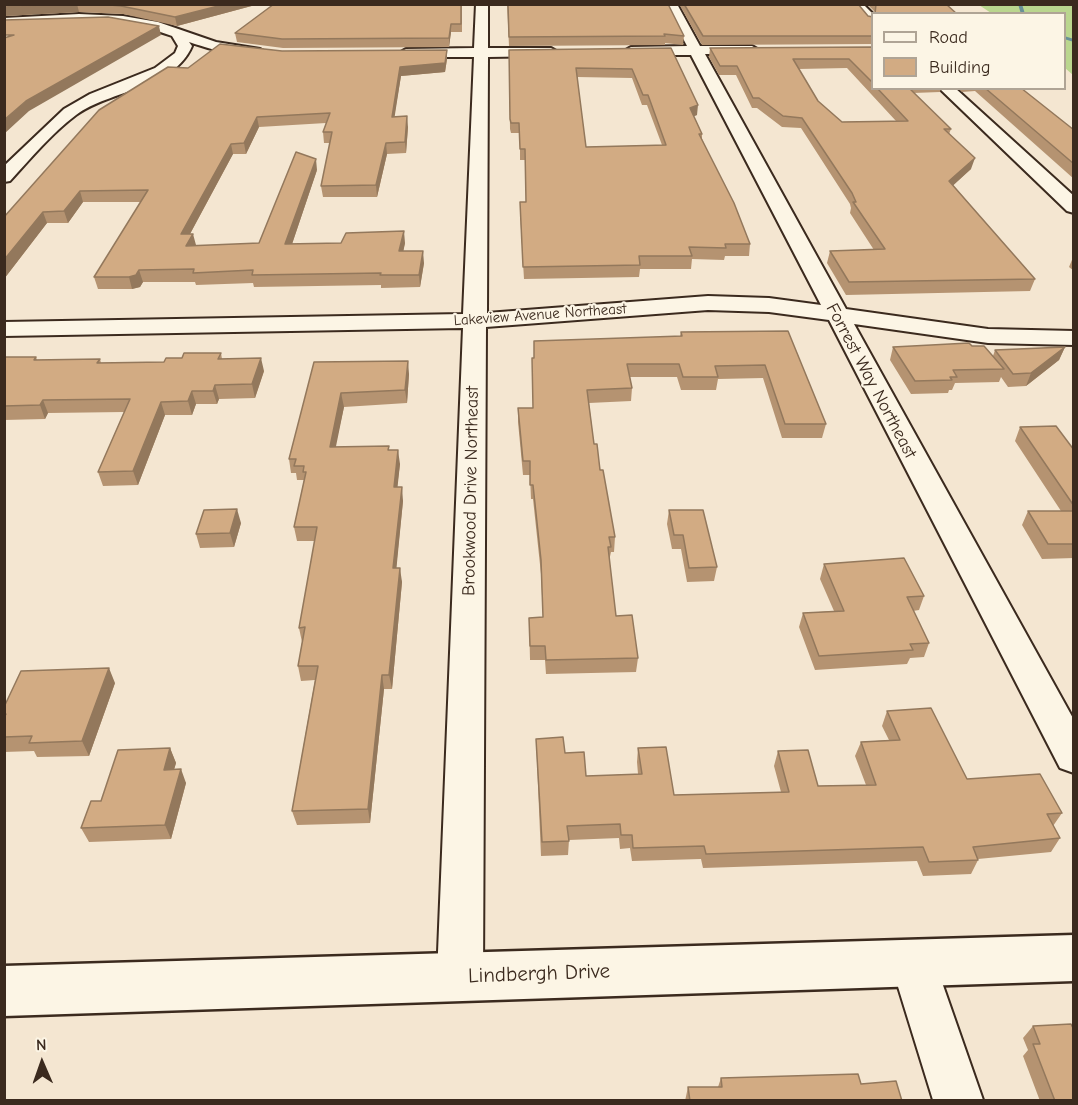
<!DOCTYPE html>
<style>
body{margin:0}
#map{position:relative;width:1078px;height:1105px;overflow:hidden;background:#f4e6d1;font-family:"Comic Neue",sans-serif}
canvas{display:block}
.frame{position:absolute;inset:0;border:6px solid #3b2a1e;pointer-events:none}
.legend{position:absolute;left:871px;top:12px;width:195px;height:78px;box-sizing:border-box;background:#fcf5e5;border:2px solid #afa495;margin:0;padding:8px 10px;list-style:none;font-size:18px;color:#3b2a1e}
.legend li{display:flex;align-items:center;gap:12px;height:30px}
.legend b{width:30px;border:2px solid #afa495}
.north{position:absolute;left:12px;top:1033px;width:60px;height:60px;-webkit-text-stroke:4px #fcf5e5;paint-order:stroke;rotate:358deg;font-size:16px;font-weight:700;line-height:24px;text-align:center;color:#3b2a1e}
.north::after{content:'';display:block;margin:auto;width:21px;height:27px;background:#3b2a1e;clip-path:polygon(50% 0,100% 100%,50% 72%,0 100%)}
</style>
<div id="map">
<canvas width="1078" height="1105"></canvas>
<div class="frame"></div>
<ul class="legend">
<li><b style="height:8px;background:#fcf5e5"></b>Road</li>
<li><b style="height:16px;background:#d2ab83"></b>Building</li>
</ul>
<div class="north">N</div>
</div>
<script>
const ctx = document.querySelector('canvas').getContext('2d');
ctx.lineJoin = 'round';
function fill(path, color) {
  ctx.fillStyle = color;
  ctx.fill(path, 'evenodd');
}
function stroke(path, color, width, dash) {
  ctx.strokeStyle = color;
  ctx.lineWidth = width;
  ctx.lineCap = dash ? 'butt' : 'round';
  ctx.setLineDash(dash || []);
  ctx.stroke(path);
}
function write(font, color, halo, rows, align = 'center') {
  ctx.font = font + ' "Comic Neue",sans-serif';
  ctx.lineWidth = 4.5;
  ctx.setLineDash([]);
  ctx.textBaseline = 'middle';
  ctx.strokeStyle = halo;
  ctx.fillStyle = color;
  for (const [text, x, y, turn = 0] of rows) {
    ctx.save();
    ctx.translate(x, y);
    ctx.rotate((+turn || 0) * Math.PI / 180);
    ctx.textAlign = isNaN(turn) ? turn : align;
    if (halo) ctx.strokeText(text, 0, 0);
    ctx.fillText(text, 0, 0);
    ctx.restore();
  }
}
const green = new Path2D(`
 M979,5H1073V75L1065,68L1064,14L991,13Z`);
const stream = new Path2D(`
 M52,4H55L53,9L32,17L29,16L51,7Z
 M1018,4H1022L1025,14H1021Z
 M1064,36L1074,39V42L1064,39Z`);
const minor = new Path2D(`
 M476,4H488V48H551L558,52L551,56L488,57L487,313L708,296L769,298L821,305L691,55H631L624,51L631,47L687,46L665,4H677L700,46H752L759,50L752,54H705L846,309L988,329L1074,331V345L988,343L854,324L1074,720V773L1060,768L829,320L769,312L708,310L486,327L483,977L476,993L460,1000L444,993L437,977L463,328L4,336V322L463,314L474,57H406L399,53L406,49L474,48Z
 M850,4H863L873,14L872,24L868,23Z
 M79,14L123,16L158,22L216,42L260,49L267,53C256,63 203,47 189,42L192,46C174,89 110,90 76,115C51,134 31,158 10,181L4,182V166L64,109L90,94L155,68L175,53L178,46L172,36C119,16 61,23 4,26V18Z
 M939,88H955L1074,196V213L1067,211Z
 M914,941L930,948L983,1100H933L891,964L898,948Z`);
const secondary = new Path2D(`
 M1074,935V981L4,1016V966Z`);
const wall = new Path2D(`
 M4,4H259L177,26L123,14L79,12L4,16Z
 M274,4H462V32H451L449,47L283,48L237,42L235,33Z
 M507,4L684,36L683,45L665,43V45L509,46Z
 M679,4H858L868,16L873,17V44L702,45Z
 M867,4H946L957,14H874L875,12Z
 M873,47V88H941L940,92L913,93L951,129L949,134L971,169L953,185L1035,279L1030,291L846,295L827,263L830,251L874,250L850,213L851,208L850,204L801,128L782,127L757,108H752L736,75H719L709,57L710,48ZM847,68L896,121L842,122L818,101L798,69Z
 M671,48L697,115L694,116L702,134V139L750,244L749,256H725L724,260L692,259L691,269H640L639,277L524,279L520,213L526,202V160H520V133H511L510,129L509,50ZM577,77L632,78L642,105H647L662,145L586,147Z
 M282,51L447,59L445,72L401,76L394,117L408,127L406,153L387,154L377,197H323L321,186L330,143H324L323,132L326,123L259,127L246,154H233L190,234L196,246L259,243L317,170L292,244L405,243L403,251L424,263L420,287L381,288V285L254,287L253,283L196,285L195,282H143L140,287L132,289H98L94,277L141,202H83L68,223H47L4,279V217L188,68Z
 M958,88H1021L1074,130V179L975,91L962,92Z
 M1074,255V271L1069,267Z
 M788,331L826,424L822,438H782L763,378L718,379L716,390H681L677,377H630L632,388L631,401L589,403L594,444L615,537L614,552H611L609,561L616,616L638,658L636,672L546,674L545,660H530L529,618L543,617L541,574L533,499H531L530,475H523L518,422V408H533L680,336L681,332Z
 M972,346L993,356L995,350L1065,347L1059,360L1026,386L1008,387L1001,377L999,382L955,383L952,390H949L948,393L911,394L890,360L893,347Z
 M221,353L222,359L264,371L255,398L219,399L217,404H196L192,415H165L138,485L103,486L98,472L124,412L48,413L45,419L4,420V357H36L37,360L100,359L101,363L164,362L182,358Z
 M314,362L409,374L407,403L344,407L335,447L389,450L400,464L397,487L403,501L396,568L402,582L392,689H384L370,823L297,825L292,811L315,680L301,681L298,666L302,642L299,628L315,541H297L294,527L304,480H297L296,473H291L289,459Z
 M1020,427L1074,450V558L1042,559L1022,525L1028,511H1061L1015,441Z
 M669,510L717,567L714,581L687,582L681,549H672L667,524Z
 M241,523L234,547L200,548L196,534Z
 M824,564L924,596L919,610L913,611L929,643L924,657L910,658L907,664L815,670L799,627L803,613L834,611L820,579Z
 M115,683L89,756L37,757L34,751L4,752V707Z
 M887,711L967,779L1062,813L1053,826L1060,838L1051,852L978,859V860L971,874L923,876L917,861L703,868L701,859L632,861L630,848L620,849L619,838L569,840L568,855L541,856L536,739L565,753L586,776L638,774L637,762L638,748L674,795L781,792L774,766L778,751L818,786L866,785L855,756L861,742L889,740L882,726Z
 M170,748L176,763L174,769L186,783L171,839L89,842L81,828L101,801Z
 M1033,1026L1074,1101H1040L1023,1056L1028,1050L1023,1038Z
 M721,1078L861,1084L902,1101H685L688,1087H718Z`);
const shadedWall = new Path2D(`
 M59,4H77L79,12L4,16V7Z
 M226,4H259L177,26L175,17Z
 M451,24V32L449,47V38Z
 M159,26L161,35L29,111L4,134V120L26,101Z
 M447,50V59L445,72L401,76L393,127L392,117L400,67Z
 M698,105L697,115L689,118L690,108Z
 M407,116L408,127L406,153L405,142Z
 M257,117L259,127L246,154L244,143Z
 M386,143L387,154L377,197L376,185Z
 M231,144L233,154L184,245L181,234Z
 M975,158L971,169L946,192L949,181Z
 M316,159L317,170L288,256L285,244Z
 M80,191L83,202L68,223L64,211Z
 M43,212L47,223L4,279V260Z
 M404,231L405,243L401,263L399,251Z
 M193,234L196,245L186,246Z
 M423,251L424,263L420,287L419,275Z
 M139,270L143,282L140,287L132,289L129,277Z
 M1065,347L1059,360L1026,386L1031,373Z
 M261,358L264,371L255,398L252,384Z
 M408,361L409,374L407,403L405,390Z
 M215,385L219,399L217,404L213,391Z
 M192,391L196,404L192,415L188,401Z
 M341,393L344,407L333,461L330,447Z
 M43,400L48,413L45,419L40,405Z
 M161,402L165,415L138,485L133,471Z
 M398,450L400,464L396,501L394,487Z
 M402,487L403,501L395,583L393,568Z
 M237,509L241,523L234,547L230,533Z
 M400,568L402,582L392,689L389,675Z
 M109,668L115,683L89,756L82,741Z
 M382,675L384,689L370,823L368,809Z
 M170,748L176,763L170,784L164,770Z
 M181,769L186,783L171,839L165,825Z`);
const building = new Path2D(`
 M4,4H59L4,7Z
 M98,4H226L175,17L121,6Z
 M274,4H461V24H451L449,38L282,39L235,33Z
 M508,4H668L684,36L664,34L665,36L509,37Z
 M684,4H858L868,16L873,17V36H703Z
 M876,4H946L957,14H875Z
 M108,17L159,26L26,101L4,120V38L14,35H4V20Z
 M220,44L282,51L447,50L445,63L400,67L392,117L407,116L405,142L386,143L376,185L321,186L332,132H323L330,113L257,117L244,143L231,144L181,234H193L186,246L259,243L296,152L316,159L285,244L341,243L346,233L404,231L399,251H423L419,275H380L381,273L252,275L253,270L193,273L194,269L139,270L136,275L129,277H94L148,190L80,191L64,211L43,212L4,260V217L99,110L168,67L188,68Z
 M873,47V83L849,59H793L818,101L842,122L908,121L877,88H909L951,129H944L975,158L949,181L1035,279L849,282L830,251L885,249L853,202H856L852,193L802,118L783,116L759,98H753L737,66H720L710,48Z
 M671,48L698,105L690,108L702,134H699L734,203L750,244H725L726,248L689,247L692,256H639L640,265L523,267L520,202H526L525,149H520L519,123H511L510,119L509,50ZM576,68L632,69L643,95H648L666,145L586,147Z
 M985,88H1021L1074,130V164Z
 M788,331L826,424H785L765,365L715,366L718,377H683L679,364H627L632,388L587,390L594,444H597L600,470H603L615,537H609L611,547H608L616,616L632,615L638,658L546,660L545,646H530L529,618L543,617L541,560L533,485H530V461H523L518,408H533L532,358H534V341L682,336L681,332Z
 M969,343L972,346H984L1004,369L953,370L957,377H950L952,380L915,381L893,347Z
 M1065,347L1031,373L1013,374L995,350Z
 M184,353H221L218,359L261,358L252,384L215,385L213,391H192L188,401L161,402L133,471L98,472L130,399L43,400L40,405L4,406V357H36L34,360L100,359L97,363L164,362L166,358H182Z
 M408,361L405,390L341,393L330,447L389,446L388,450H398L394,487H402L393,568H400L389,675H382L368,809L292,811L318,666H298L305,627L299,628L317,527H294L306,472H303L304,466H294L296,459H289L314,362Z
 M1056,426L1074,450V506L1020,427Z
 M237,509L230,533L196,534L204,510Z
 M669,510H703L717,567L689,568L683,535H674Z
 M1028,511H1074V544H1048Z
 M904,558L924,596L907,597L929,643L910,644L913,650L819,656L803,613L844,611L824,564Z
 M109,668L82,741L29,743L32,736L4,737V717L6,714H4V707L21,671Z
 M931,708L967,779L1040,774L1062,813L1047,814L1060,838L973,847L978,860L929,862L923,847L706,854L704,846L633,848L632,835H621L620,824L567,826L569,841L542,842L536,739L563,737L565,753L584,752L586,776L642,774L638,748L666,747L674,795L789,792L778,751L808,750L818,786L876,785L861,742L900,740L887,711Z
 M170,748L164,770L181,769L165,825L81,828L91,801H101L118,750Z
 M1071,1024L1074,1030V1101H1055L1033,1044H1040L1033,1026Z
 M858,1074L861,1084L896,1081L902,1101H690L688,1087H722L721,1078Z`);
const farStreetnames = [
 ["Lakeview Avenue Northeast",540,315,-4]
];
const streetNames = [
 ["Forrest Way Northeast",871,381,62],
 ["Brookwood Drive Northeast",471,491,-89]
];
const nearStreetnames = [
 ["Lindbergh Drive",539,974,-2]
];
fill(green, '#bad68e');
fill(stream, '#699098');
stroke(minor, '#3b2a1e', 4);
stroke(secondary, '#3b2a1e', 5);
fill(minor, '#fcf5e5');
fill(secondary, '#fcf5e5');
fill(wall, '#b59371');
fill(shadedWall, '#93785c');
fill(building, '#d2ab83');
stroke(building, '#93785c', 1.5);
write('15px', '#3b2a1e', '#fcf5e5', farStreetnames);
write('18px', '#3b2a1e', '#fcf5e5', streetNames);
write('21px', '#3b2a1e', '#fcf5e5', nearStreetnames);
</script>
